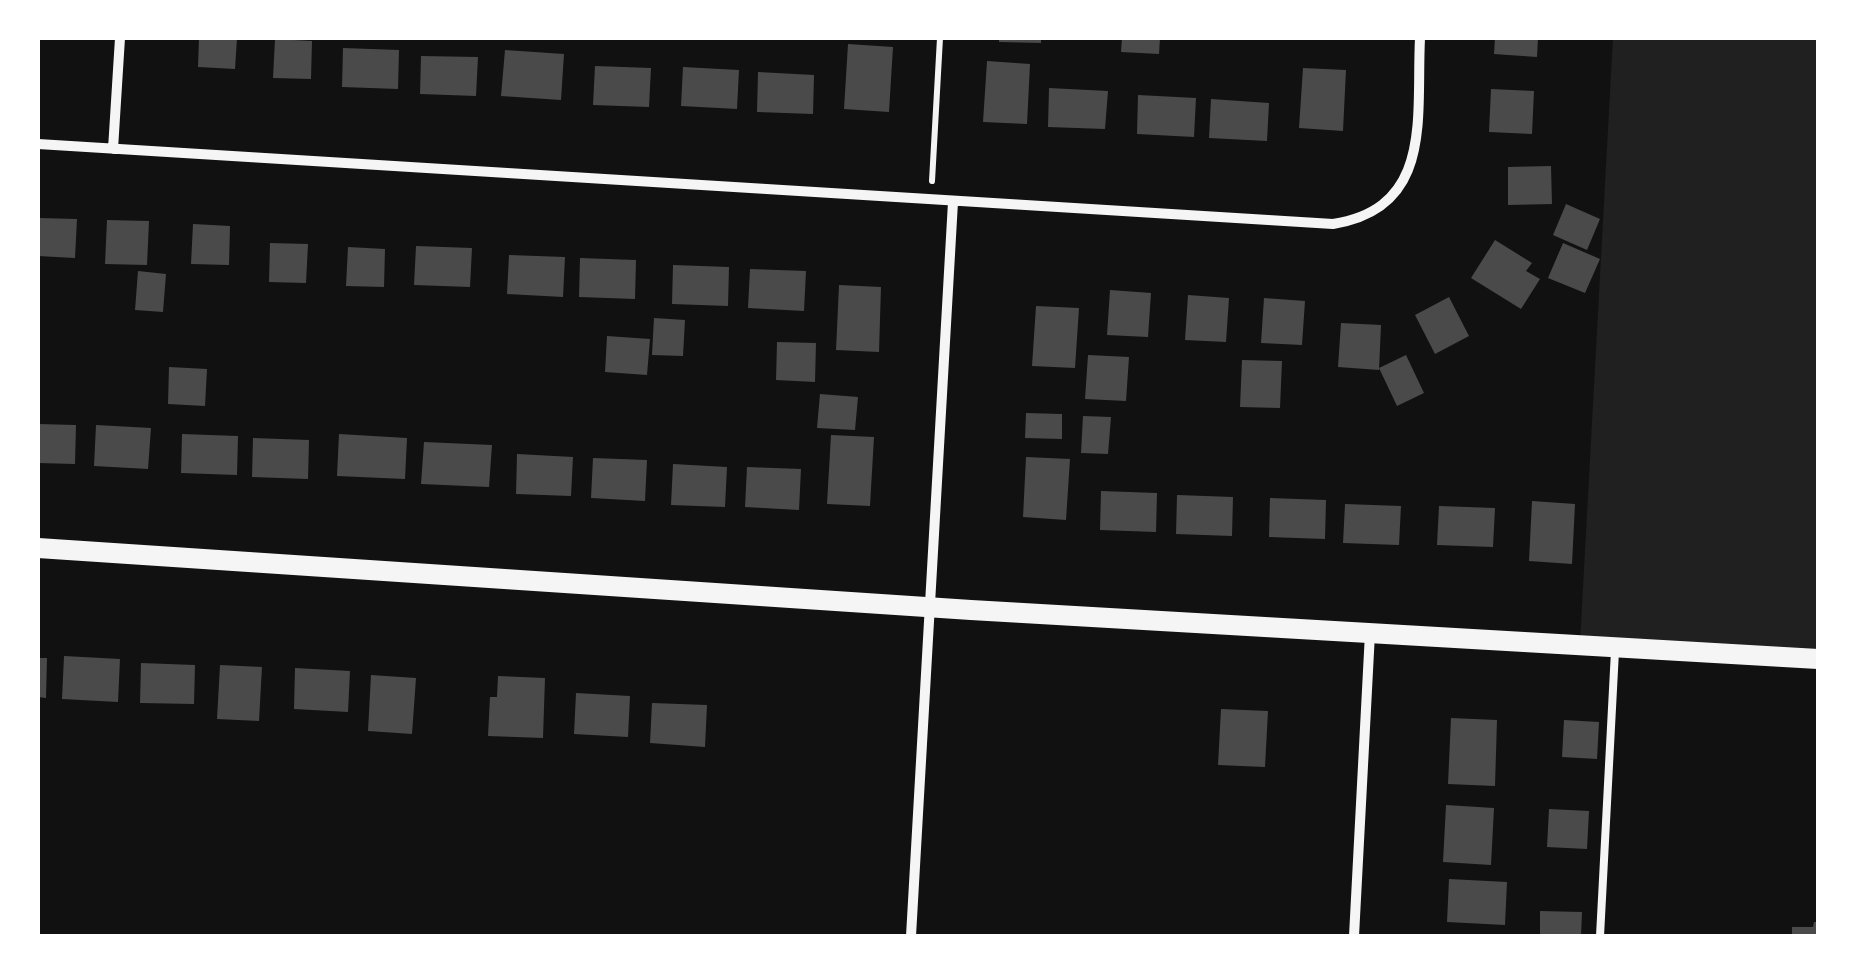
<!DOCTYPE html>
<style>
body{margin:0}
#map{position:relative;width:1856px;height:974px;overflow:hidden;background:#111;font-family:Inter,sans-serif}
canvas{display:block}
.frame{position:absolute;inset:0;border:40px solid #fff;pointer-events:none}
</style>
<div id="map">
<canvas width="1856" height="974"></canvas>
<div class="frame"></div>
</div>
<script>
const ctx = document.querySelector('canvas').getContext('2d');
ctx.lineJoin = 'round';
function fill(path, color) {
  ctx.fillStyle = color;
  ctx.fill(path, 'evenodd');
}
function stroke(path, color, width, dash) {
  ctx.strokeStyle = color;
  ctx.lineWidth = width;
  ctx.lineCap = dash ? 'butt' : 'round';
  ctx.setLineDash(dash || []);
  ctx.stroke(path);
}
const green = new Path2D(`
 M1613,38H1818V657L1580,643Z`);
const building = new Path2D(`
 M199,38H237L235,69L198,67Z
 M999,38H1041V43L999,42Z
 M1122,38H1160L1159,54L1121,52Z
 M1495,38H1538L1537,57L1494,54Z
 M275,39L312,41L311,79L273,78Z
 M848,44L893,47L889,112L844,109Z
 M343,48L399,50L398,89L342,87Z
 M505,50L564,54L561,100L501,96Z
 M421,56L478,57L476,96L420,94Z
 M987,61L1030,64L1027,124L983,122Z
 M595,66L651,68L649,107L593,105Z
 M683,67L739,70L737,109L681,106Z
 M1303,68L1346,70L1343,131L1299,128Z
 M758,72L814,75L813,114L757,112Z
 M1049,88L1108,91L1105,129L1048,127Z
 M1491,89L1534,91L1532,134L1489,132Z
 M1138,95L1196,98L1194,137L1137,134Z
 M1211,99L1269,103L1267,141L1209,138Z
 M1551,166L1552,204L1508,205V167Z
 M1566,204L1600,219L1587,250L1553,235Z
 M39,218L77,219L75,258L38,256Z
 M107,220L149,221L147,265L105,264Z
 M193,224L230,226L229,265L191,264Z
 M1495,240L1532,263L1526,271L1540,279L1521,309L1471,278Z
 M270,243L308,244L306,283L269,282Z
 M1563,243L1600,259L1585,293L1548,278Z
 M416,246L472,248L470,287L414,285Z
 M348,247L385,249L384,287L346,286Z
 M509,255L565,257L563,297L507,294Z
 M580,258L636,260L635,299L579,297Z
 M673,265L729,267L728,306L672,304Z
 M750,269L806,271L804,311L748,308Z
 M138,271L166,274L163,312L135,310Z
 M839,285L881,287L879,352L836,350Z
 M1110,290L1151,293L1148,337L1107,335Z
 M1188,295L1229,298L1226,342L1185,340Z
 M1449,297L1469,336L1435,354L1415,315Z
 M1264,298L1305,301L1302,345L1261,343Z
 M1036,306L1079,308L1075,368L1032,366Z
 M654,318L685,320L683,356L652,355Z
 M1341,323L1381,325L1379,370L1338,367Z
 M607,336L650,339L647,375L605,372Z
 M777,342L816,343L815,382L776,380Z
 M1088,355L1129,357L1126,401L1085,399Z
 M1406,355L1424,393L1397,406L1379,368Z
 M1242,360L1282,361L1280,408L1240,407Z
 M169,367L207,369L205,406L168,404Z
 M820,394L858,397L855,430L817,428Z
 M1026,413L1062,414V439L1025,438Z
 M1083,416L1111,417L1108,454L1081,453Z
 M38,424L76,425L75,464L38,463Z
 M96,425L151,428L148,469L94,466Z
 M182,434L238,436L237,475L181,473Z
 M339,434L407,438L405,479L337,476Z
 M831,435L874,437L870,506L827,504Z
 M253,438L309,440L308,479L252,477Z
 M424,442L492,445L489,487L421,484Z
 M517,454L573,457L571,496L516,494Z
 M1026,457L1070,459L1066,520L1023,517Z
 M593,458L647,460L645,501L591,498Z
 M673,464L727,467L725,507L671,505Z
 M747,467L801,469L799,510L745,507Z
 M1101,491L1157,493L1156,532L1100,530Z
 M1177,495L1233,497L1232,536L1176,534Z
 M1270,498L1326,500L1325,539L1269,537Z
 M1532,501L1575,504L1572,564L1529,561Z
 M1345,504L1401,506L1399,545L1343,543Z
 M1439,506L1495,508L1493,547L1437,545Z
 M64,656L120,659L118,702L62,699Z
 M38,658H47L46,698L38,697Z
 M141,663L195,665L194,704L140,703Z
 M220,665L262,667L259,721L217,719Z
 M295,668L350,671L348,712L294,709Z
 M371,675L416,678L412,734L368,731Z
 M498,676L545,678L543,738L488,736L490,697H497Z
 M576,693L630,696L628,737L574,734Z
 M652,703L707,705L705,747L650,743Z
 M1221,709L1268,711L1265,767L1218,765Z
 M1451,718L1497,720L1495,786L1448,784Z
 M1564,720L1599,722L1597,759L1562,757Z
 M1446,805L1494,808L1491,865L1443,862Z
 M1549,809L1589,811L1587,849L1547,847Z
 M1449,879L1507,882L1505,925L1447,922Z
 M1540,911L1582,912L1581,936H1540Z
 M1814,922H1818V936H1792V927H1813Z`);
const path = new Path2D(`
 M932,181L940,38`);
const service = new Path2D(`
 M1600,936L1615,651`);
const minor = new Path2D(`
 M38,144L1333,224C1434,208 1416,117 1420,38
 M113,149L120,38
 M911,936L953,202
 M1354,936L1370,633`);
const secondary = new Path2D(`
 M38,548L971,610L1818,659`);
fill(green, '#202020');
fill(building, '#4a4a4a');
stroke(path, '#f5f5f5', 6);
stroke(service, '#f5f5f5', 8);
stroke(minor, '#f5f5f5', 10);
stroke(secondary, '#f5f5f5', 20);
</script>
